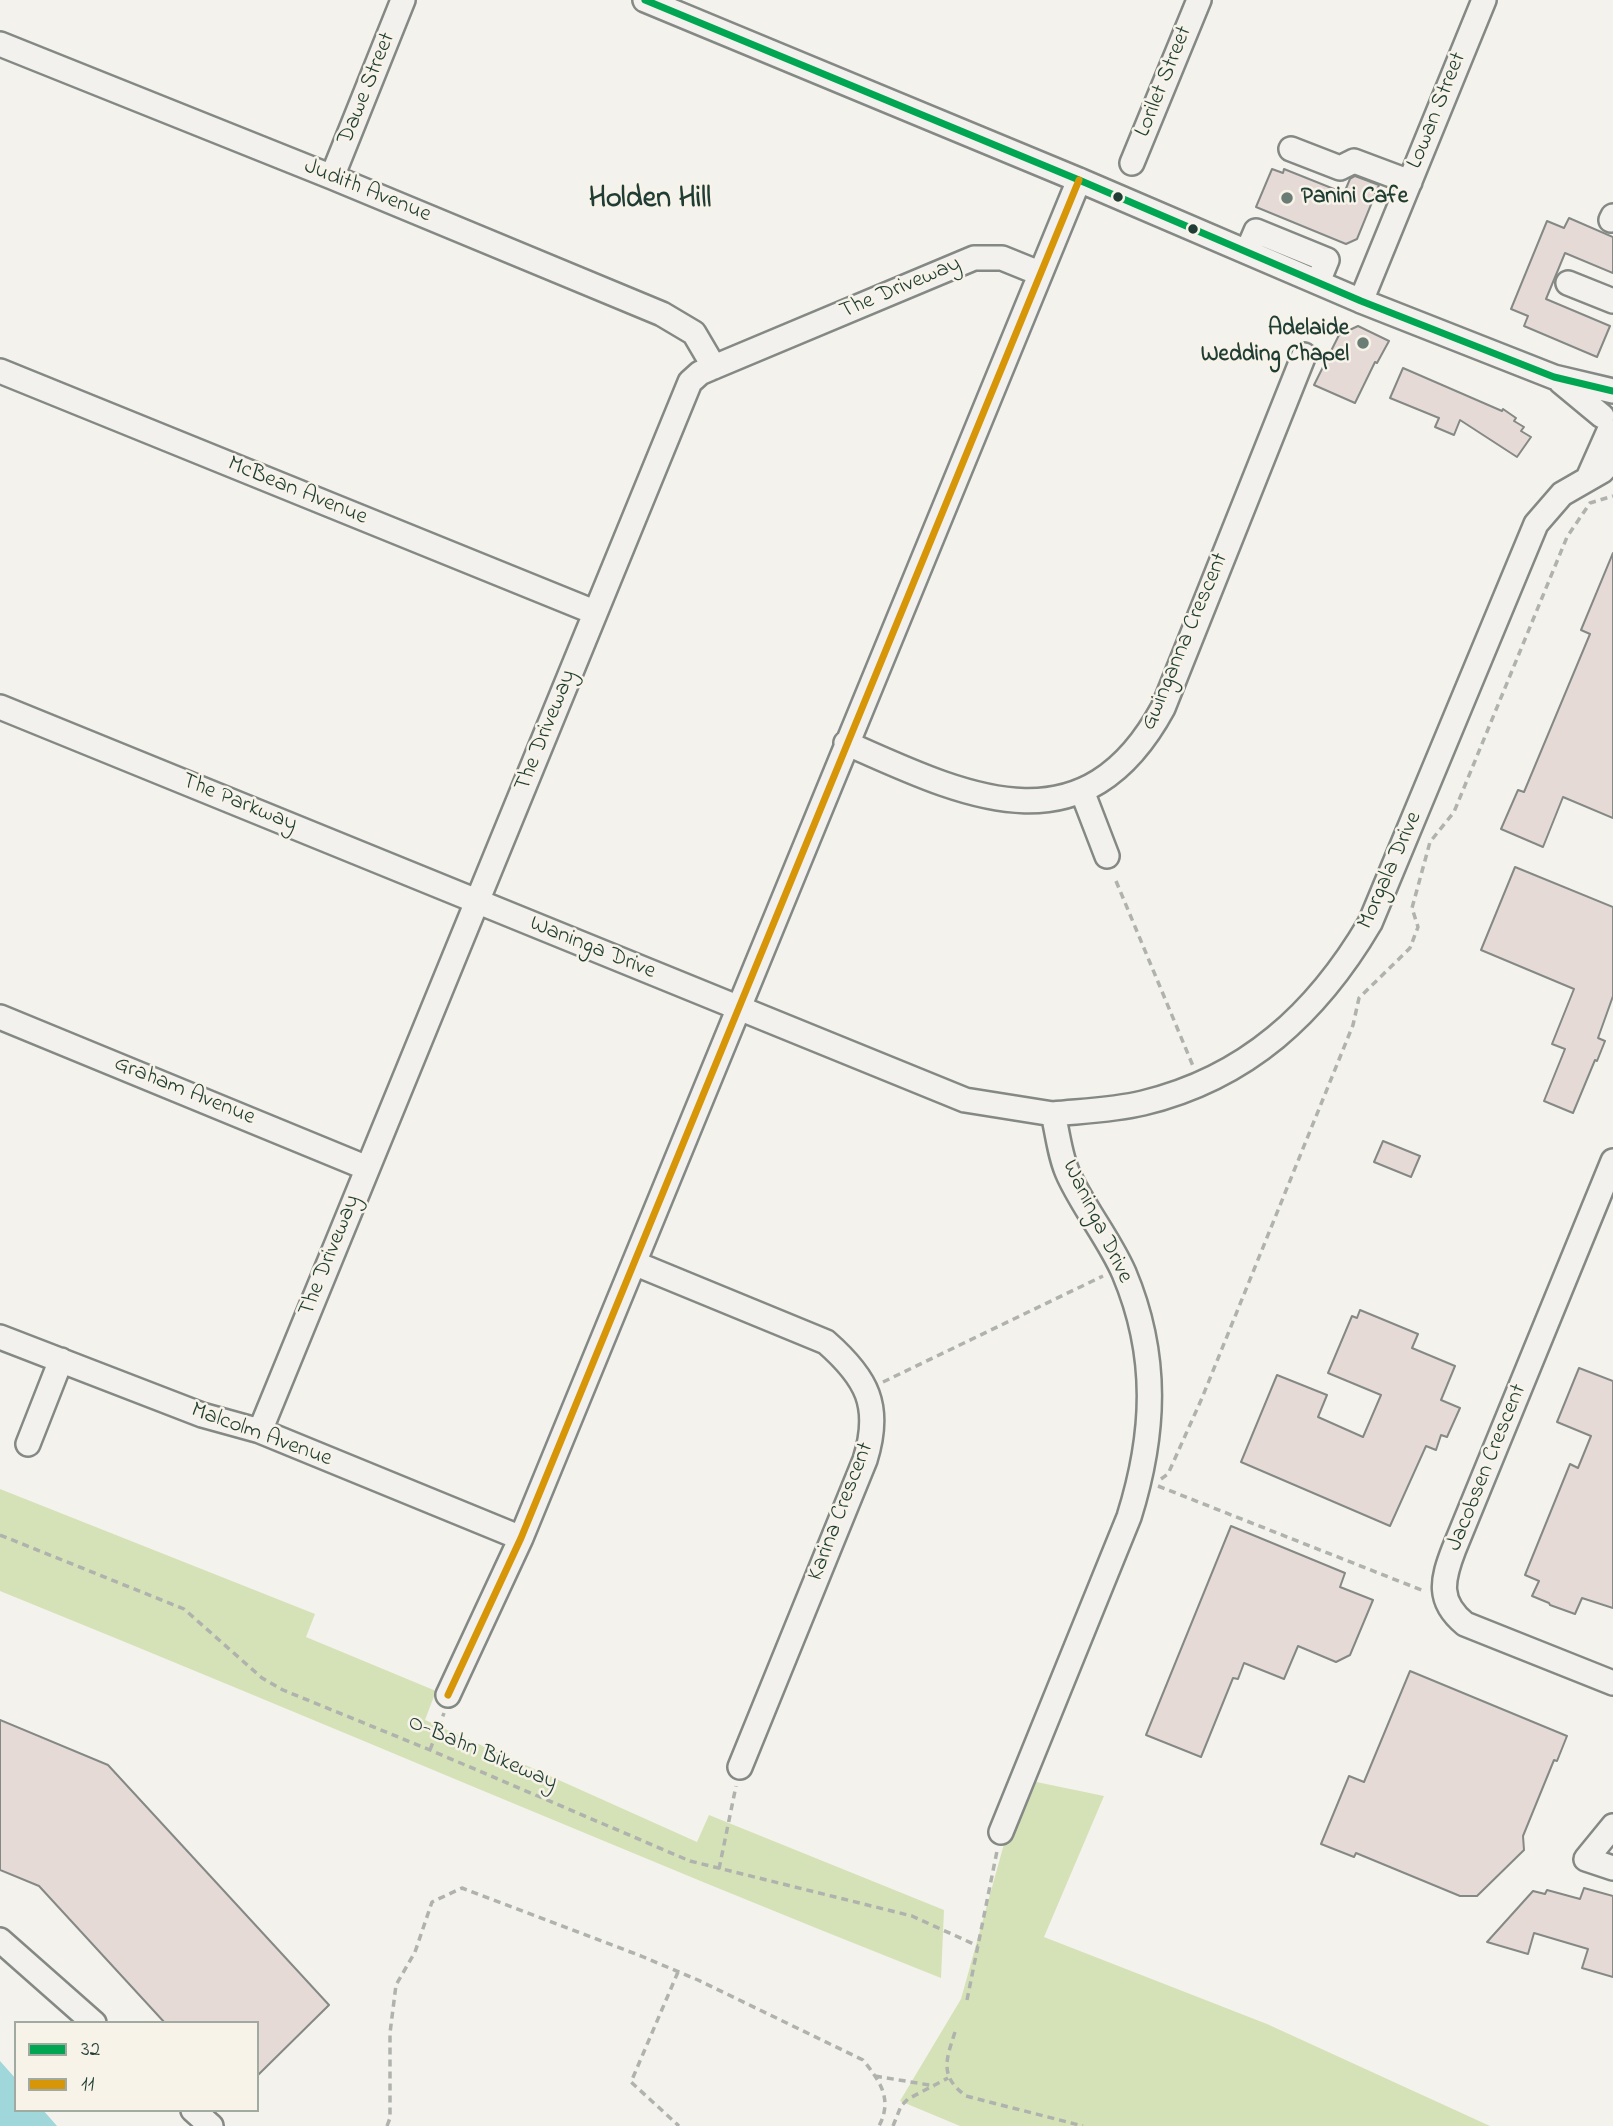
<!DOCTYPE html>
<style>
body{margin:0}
#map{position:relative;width:1613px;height:2126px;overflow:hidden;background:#f4f2ec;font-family:"Indie Flower",sans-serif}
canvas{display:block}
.legend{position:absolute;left:14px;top:2021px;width:245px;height:91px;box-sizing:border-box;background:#f7f3e8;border:2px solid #a1aaa0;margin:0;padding:9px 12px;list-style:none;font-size:21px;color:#1f3d34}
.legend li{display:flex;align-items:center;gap:14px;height:35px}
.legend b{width:35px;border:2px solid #a1aaa0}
</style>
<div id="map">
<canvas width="1613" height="2126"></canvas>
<ul class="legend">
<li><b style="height:9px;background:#00a651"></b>32</li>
<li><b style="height:9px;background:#d79608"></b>11</li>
</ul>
</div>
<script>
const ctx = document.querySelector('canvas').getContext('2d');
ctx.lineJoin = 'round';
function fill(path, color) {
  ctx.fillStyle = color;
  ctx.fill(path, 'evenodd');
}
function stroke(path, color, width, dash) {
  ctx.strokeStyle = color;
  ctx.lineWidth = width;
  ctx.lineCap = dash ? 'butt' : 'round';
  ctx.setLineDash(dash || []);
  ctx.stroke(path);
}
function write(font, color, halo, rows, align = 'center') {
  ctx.font = font + ' "Indie Flower",sans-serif';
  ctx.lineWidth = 5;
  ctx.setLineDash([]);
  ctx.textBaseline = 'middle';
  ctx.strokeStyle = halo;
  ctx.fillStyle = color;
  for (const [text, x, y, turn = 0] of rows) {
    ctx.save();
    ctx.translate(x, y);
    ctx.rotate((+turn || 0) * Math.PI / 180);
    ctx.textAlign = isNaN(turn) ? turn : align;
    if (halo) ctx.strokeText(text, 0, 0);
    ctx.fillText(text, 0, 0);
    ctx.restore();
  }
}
const green = new Path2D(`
 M0,1489L315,1614L306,1637L436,1691L425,1720L697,1842L709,1815L944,1910L941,1978C625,1853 314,1718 0,1591Z
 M1022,1779L1104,1796L1044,1937L1267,2024L1490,2126H960L900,2101L961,1999Z`);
const water = new Path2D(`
 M0,2061L16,2079V2110H43L57,2126H0Z`);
const building = new Path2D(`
 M1272,169L1283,173L1284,169L1344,193L1350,179L1355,176L1379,185L1357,239L1346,244L1256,207Z
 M1569,218L1613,237V273L1565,253L1546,299L1610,326L1597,357L1524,326L1528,316L1511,309L1547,221L1564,228Z
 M1358,326L1389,341L1377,363L1375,362L1355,403L1314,385L1339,335Z
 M1403,368L1502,411L1503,409L1516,418L1514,421L1524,427L1521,431L1531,437L1517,457L1460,420L1454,435L1435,427L1439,418L1390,398Z
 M1613,553V818L1563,797L1543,847L1501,829L1518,790L1524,792L1590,634L1581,630Z
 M1515,867L1613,907V996L1598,1038L1605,1041L1597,1061L1595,1060L1573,1113L1544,1101L1565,1049L1552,1044L1574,989L1481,950Z
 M1383,1141L1420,1156L1411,1177L1374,1162Z
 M1360,1310L1418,1334L1412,1348L1455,1366L1441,1400L1460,1408L1447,1437L1441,1435L1436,1450L1426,1446L1390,1526L1241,1462L1277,1375L1327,1395L1318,1417L1363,1437L1381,1395L1328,1373L1352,1316L1357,1318Z
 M1579,1368L1613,1381V1608L1582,1598L1575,1614L1550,1605L1549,1603L1532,1596L1539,1581L1525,1575L1570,1464L1578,1468L1591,1436L1557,1422Z
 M1231,1526L1345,1573L1340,1587L1373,1600L1350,1655L1336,1662L1298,1646L1284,1679L1244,1663L1238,1679L1233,1678L1201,1757L1146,1735Z
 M1410,1671L1567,1736L1557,1761L1554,1760L1523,1836L1524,1850L1477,1896H1460L1356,1853L1354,1857L1321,1844L1349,1776L1364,1782Z
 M0,1720L108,1765L329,2005L257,2076V2023H165L39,1886L0,1870Z
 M1584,1888L1613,1896V1977L1582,1968L1588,1949L1534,1933L1528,1954L1487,1942L1533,1891L1545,1894L1547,1890L1580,1899Z`);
const path = new Path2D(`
 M1116,881L1193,1066
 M883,1382L1103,1276
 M1161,1479L1168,1474L1202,1398L1353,1025L1359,998L1410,948L1418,927L1412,908L1430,842L1454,812L1567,537L1590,503L1613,496
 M1158,1486L1424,1591
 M0,1535L184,1609L262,1678L283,1690L430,1750L690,1861L912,1916L978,1946
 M430,1750L444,1713
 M719,1869L736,1786
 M678,1972L631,2082L679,2126
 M967,2000L997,1851
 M955,2032C946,2060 939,2076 966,2096L1083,2126
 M875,2076L935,2086
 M387,2126L390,2118V2033L396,1985L415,1952L432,1902L462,1888L641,1956L698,1980L863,2060C880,2081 893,2099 879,2126
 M893,2126L901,2106L908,2099L948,2078`);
const minor = new Path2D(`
 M645,0L1079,180L1361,301L1554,377L1613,391
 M0,44L332,177L662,314L694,333L714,367
 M1291,149L1340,168L1354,161L1410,182
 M1132,163L1199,0
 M332,177L403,0
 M1611,220L1613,216
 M1247,252L1256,231L1327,260L1318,282
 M1568,283L1613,301
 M1361,301L1484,0
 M0,371L594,612
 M1561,382L1602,416
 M1589,476L1609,431
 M0,707L965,1100L1053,1114C1058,1134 1060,1158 1069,1176C1085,1210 1109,1239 1124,1273C1159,1356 1155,1434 1129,1517L1001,1832
 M846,743C965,796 1083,855 1163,708L1304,355
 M1082,791L1107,856
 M0,1017L367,1168
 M1053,1114C1083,1111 1114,1110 1143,1103C1247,1078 1317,1013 1370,923L1536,524L1562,494L1602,471L1613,460
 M1613,1161L1454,1549C1442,1580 1437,1601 1465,1624L1613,1683
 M634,1263L826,1342C867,1378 882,1406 865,1460L740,1767
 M0,1337L202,1415L260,1431L521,1538
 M260,1431L690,382L700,373L714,367L974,258H1002L1039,273
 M28,1444L61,1360
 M448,1695L521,1538L1079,180
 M1613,1826L1586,1859L1613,1868
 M0,1940L94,2023
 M193,2110L211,2126`);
const bus1 = new Path2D(`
 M645,0L1079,180L1361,301L1554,377L1613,391`);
const bus2 = new Path2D(`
 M448,1695L521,1538L1079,180`);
const markers = [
 [1118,197,6,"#1f3d34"],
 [1287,198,7,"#6a7c74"],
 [1193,229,6,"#1f3d34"],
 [1363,343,7,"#6a7c74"]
];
const streetNames = [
 ["Lorilet Street",1165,82,-68],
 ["Dawe Street",368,89,-68],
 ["Lowan Street",1438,111,-68],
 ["Judith Avenue",367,192,22],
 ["The Driveway",901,289,-23],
 ["McBean Avenue",297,492,22],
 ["Gwinganna Crescent",1186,642,-67],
 ["The Driveway",547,731,-68],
 ["The Parkway",239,804,22],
 ["Morgala Drive",1391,871,-66],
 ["Waninga Drive",592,949,22],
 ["Graham Avenue",184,1092,22],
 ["Waninga Drive",1096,1222,64],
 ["The Driveway",331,1256,-68],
 ["Malcolm Avenue",261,1436,20],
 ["Jacobsen Crescent",1488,1468,-68],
 ["Karina Crescent",842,1512,-69],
 ["O-Bahn Bikeway",482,1754,23]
];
const poiNames = [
 ["Panini Cafe",1301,198],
 ["Adelaide",1349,330,"right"],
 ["Wedding Chapel",1349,356,"right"]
];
const districtNames = [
 ["Holden Hill",650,201]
];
fill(green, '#d5e2b7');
fill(water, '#9fd7da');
fill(building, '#e6dad7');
stroke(building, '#848985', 2);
stroke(minor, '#848985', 28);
stroke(path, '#b0b2ae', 3.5, [7, 5]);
stroke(minor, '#f2f1ed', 23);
stroke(bus1, '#00a651', 7);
stroke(bus2, '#d79608', 7);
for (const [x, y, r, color] of markers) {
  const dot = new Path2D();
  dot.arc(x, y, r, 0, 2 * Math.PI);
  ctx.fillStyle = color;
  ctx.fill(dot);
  stroke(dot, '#f7f3e8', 2.5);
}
write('23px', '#1f3d34', '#f7f3e8', streetNames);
write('bold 23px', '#1f3d34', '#f7f3e8', poiNames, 'left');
write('bold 30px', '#1f3d34', '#f7f3e8', districtNames);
</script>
